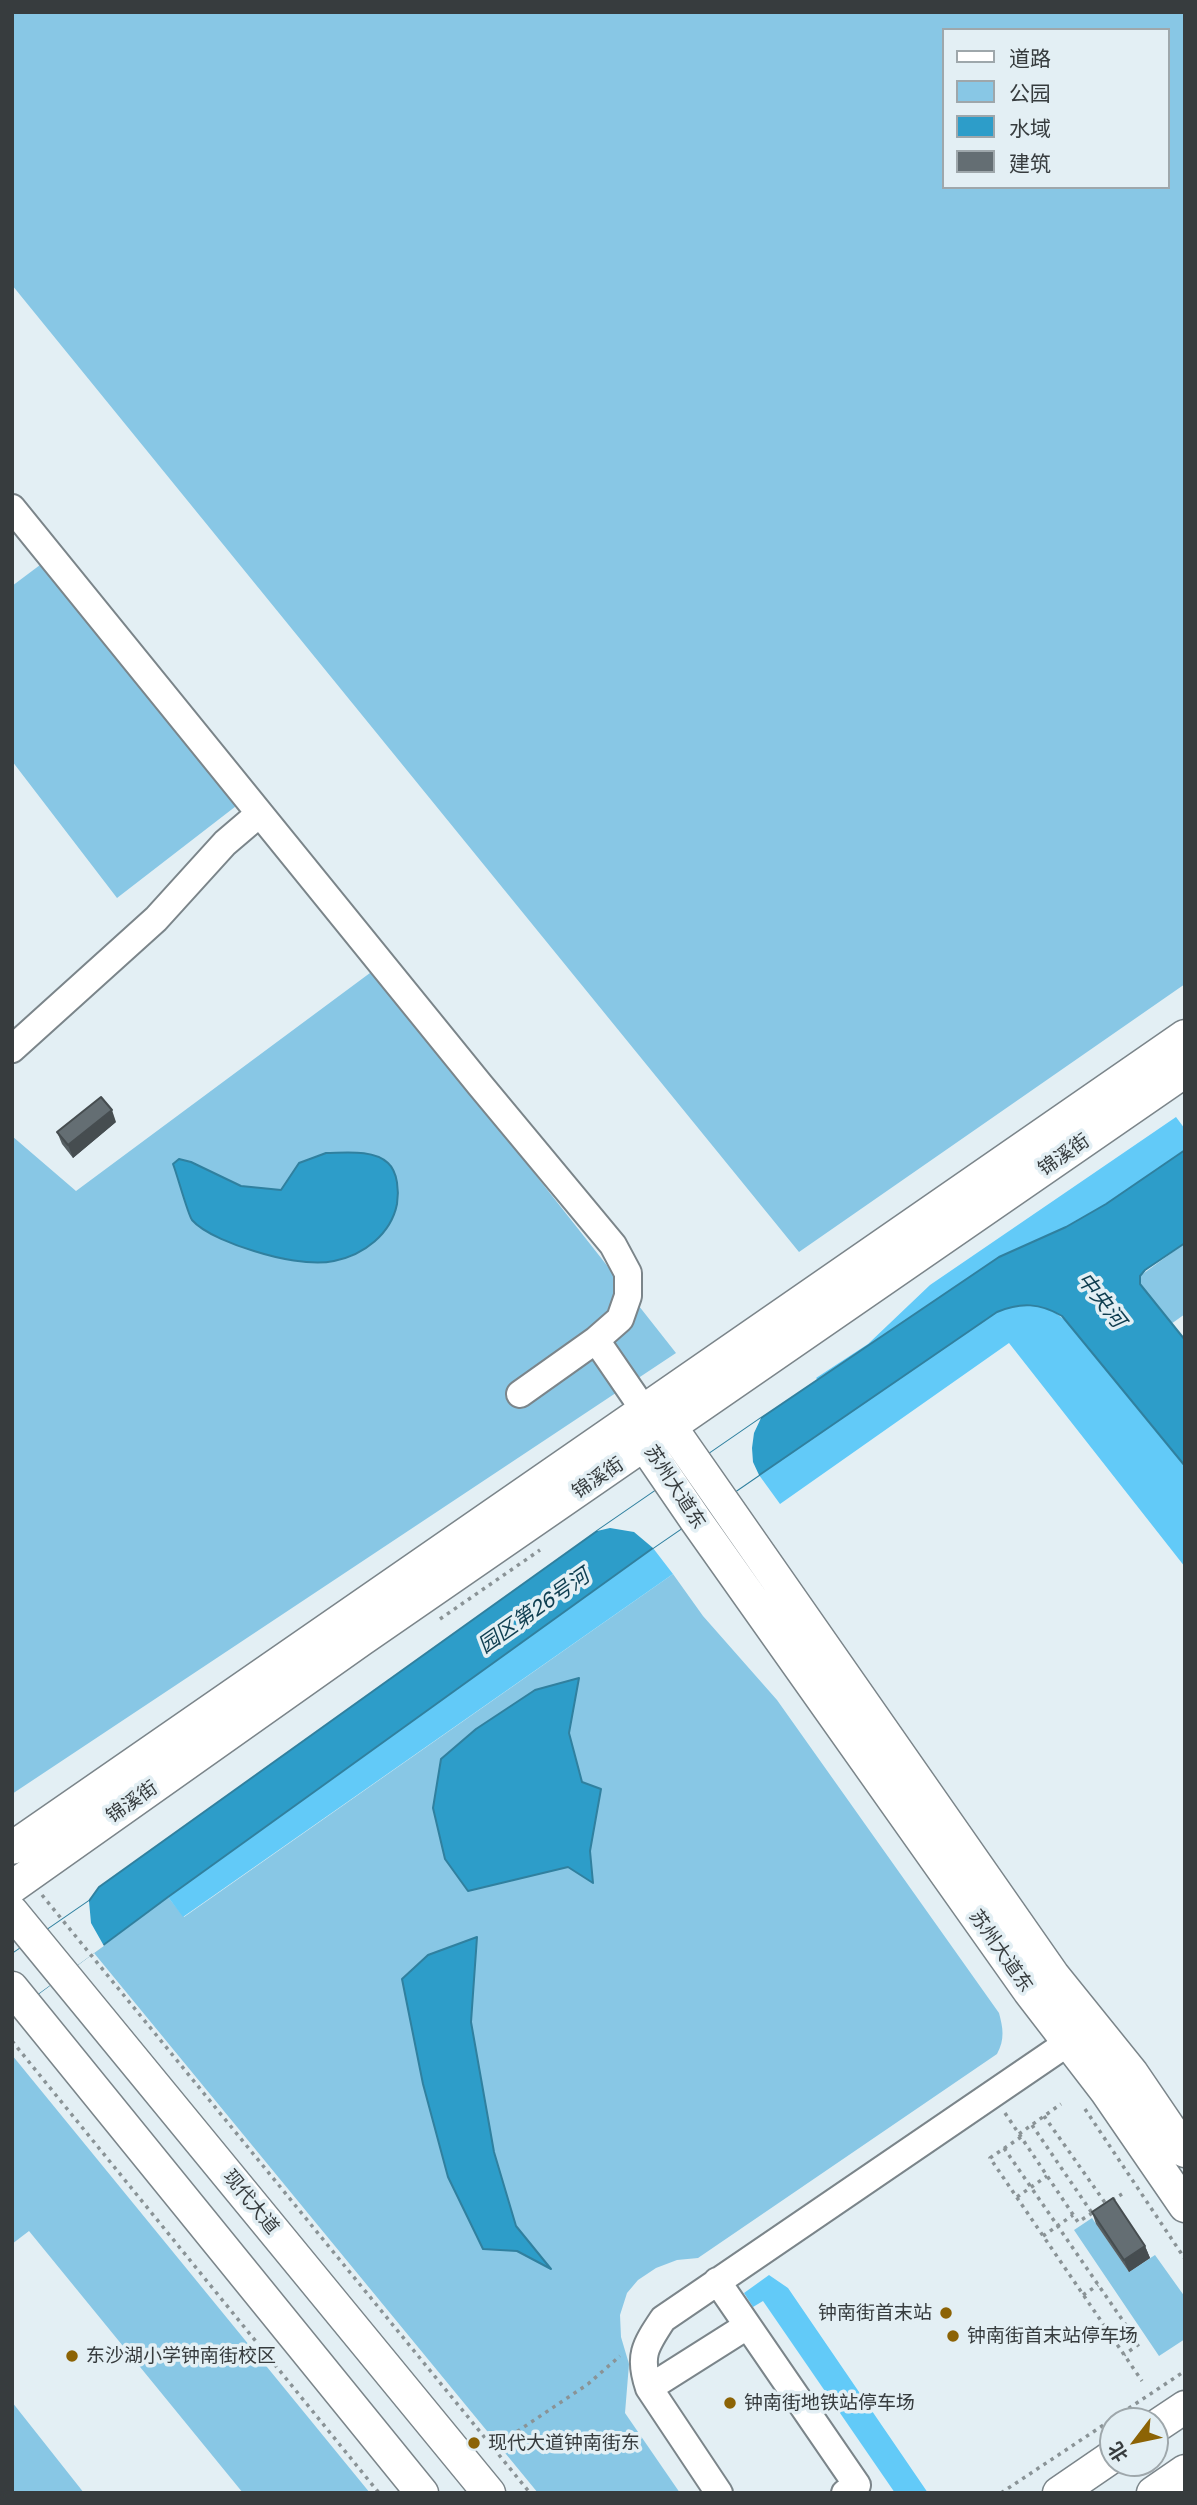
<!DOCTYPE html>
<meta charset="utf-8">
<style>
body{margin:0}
#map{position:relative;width:1197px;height:2505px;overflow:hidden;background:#e3eff4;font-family:"Golos Text","Noto Sans SC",sans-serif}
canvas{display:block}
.frame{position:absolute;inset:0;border:14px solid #373c3e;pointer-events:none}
.legend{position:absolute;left:942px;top:28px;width:228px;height:161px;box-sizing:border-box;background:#e3eff4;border:2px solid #9ea7ab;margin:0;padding:9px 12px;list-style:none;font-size:21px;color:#373c3e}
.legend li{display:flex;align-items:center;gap:14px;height:35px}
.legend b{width:35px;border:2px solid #9ea7ab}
.north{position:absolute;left:1099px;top:2407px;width:70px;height:70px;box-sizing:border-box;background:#e3eff4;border:2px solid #9ea7ab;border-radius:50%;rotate:238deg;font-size:19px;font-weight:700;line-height:28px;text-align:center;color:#373c3e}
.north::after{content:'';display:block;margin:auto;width:24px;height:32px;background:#8c6305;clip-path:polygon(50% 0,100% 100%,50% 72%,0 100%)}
</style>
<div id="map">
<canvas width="1197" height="2505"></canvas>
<div class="frame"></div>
<ul class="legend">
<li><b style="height:9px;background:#fff"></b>道路</li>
<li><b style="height:19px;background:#88c7e5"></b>公园</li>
<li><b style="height:19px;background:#2d9dc9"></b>水域</li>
<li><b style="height:19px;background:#646e73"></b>建筑</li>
</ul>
<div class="north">北</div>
</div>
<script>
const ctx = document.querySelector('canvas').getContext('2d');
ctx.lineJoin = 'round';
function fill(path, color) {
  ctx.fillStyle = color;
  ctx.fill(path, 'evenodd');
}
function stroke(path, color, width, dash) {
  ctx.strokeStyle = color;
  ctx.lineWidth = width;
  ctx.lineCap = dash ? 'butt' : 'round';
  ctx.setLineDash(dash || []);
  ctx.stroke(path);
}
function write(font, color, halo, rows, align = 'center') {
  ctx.font = font + ' "Golos Text","Noto Sans SC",sans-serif';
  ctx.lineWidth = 7;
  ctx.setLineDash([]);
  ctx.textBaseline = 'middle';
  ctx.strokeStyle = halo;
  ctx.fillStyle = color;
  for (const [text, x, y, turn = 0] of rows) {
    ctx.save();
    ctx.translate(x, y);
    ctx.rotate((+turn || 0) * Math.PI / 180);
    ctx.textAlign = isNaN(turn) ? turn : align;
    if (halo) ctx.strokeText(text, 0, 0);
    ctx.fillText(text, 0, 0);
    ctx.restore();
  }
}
const green = new Path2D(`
 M12,12H1185V984L799,1252L12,285ZM943,30H1167V187H943Z
 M52,556L240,803L117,898L12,761V586Z
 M374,970L676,1353L12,1794V1136L76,1191Z
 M1185,1243V1314L1171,1324L1140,1284V1276Z
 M673,1574L703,1616L777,1700L999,2013C1003,2028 1005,2039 997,2054L698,2258L677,2260L656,2268L638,2280L627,2293L620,2315L621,2337L629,2364L625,2413L680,2493H538L94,1953L168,1897L184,1917Z
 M12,2055L370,2493H243L29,2231L12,2244Z
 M1092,2218L1129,2272L1155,2255L1185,2297V2339L1159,2356L1074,2230Z
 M12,2402L84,2493H12Z`);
const forest = new Path2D(`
 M1176,1117L1185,1129V1150L1106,1204L1066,1227L819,1381L816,1378L868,1344L930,1285Z
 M1032,1305L1050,1309L1069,1323L1185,1466V1567L1009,1343L780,1504L759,1475L997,1312L1013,1306Z
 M653,1548L673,1574L183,1917L168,1897Z
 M769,2275L788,2288L928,2493H895L763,2301L753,2307L744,2293Z`);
const water = new Path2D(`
 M1185,1150V1243L1145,1270L1140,1276V1284L1185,1340V1466L1062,1316C1040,1303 1021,1302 997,1312L653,1548L168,1897L12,2013V1954L89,1901L99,1887L597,1531L761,1418L999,1257L1066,1227L1106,1204Z
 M326,1153C344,1153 373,1149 388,1163C398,1172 399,1192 397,1204C391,1234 364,1255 334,1261C311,1266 276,1258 254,1251C237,1246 204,1234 192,1220C188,1215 177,1174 173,1164L179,1159L191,1162L241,1186L281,1190L299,1163Z
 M579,1678L569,1733L582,1782L601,1789L590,1851L593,1883L568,1867L468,1891L445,1859L433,1808L441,1759L476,1729L535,1690Z
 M477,1937L471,2022L494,2152L516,2226L551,2269L517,2251L483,2249L448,2177L423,2084L402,1979L428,1955Z`);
const pier = new Path2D(`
 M761,1418L754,1433L752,1448L753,1462L759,1475L653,1548L634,1532L610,1528L597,1531Z
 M89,1901L91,1923L104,1946L12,2013V1954Z`);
const path = new Path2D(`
 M440,1619L540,1550
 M42,1895L530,2493
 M12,2041L379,2493
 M1085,2109L1185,2259
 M1005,2113L1078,2222L1094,2212
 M1044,2116L1106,2204
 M1032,2125L1092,2213
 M1019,2134L1061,2104
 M1021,2137L990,2158L1142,2381
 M1004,2148L1139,2344L1124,2355
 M1017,2197L1047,2176
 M1112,2200L1122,2194
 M1043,2236L1073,2215
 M1083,2295L1098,2285
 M503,2441L588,2384L620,2356
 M1001,2493L1185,2371`);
const minor = new Path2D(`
 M12,508L480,1085L613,1245L628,1273V1296L620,1319L596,1340L520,1394
 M12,1049L156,919L225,843L259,814
 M596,1340L644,1410
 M717,2281L857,2485L845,2493
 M649,2388L747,2326
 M719,2493L649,2388C638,2356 645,2346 663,2319L1085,2031`);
const major = new Path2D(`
 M654,1416L670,1426L1053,1975L1132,2073L1185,2151
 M644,1425L645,1446L695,1519L1029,1991L1106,2091L1185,2206
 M12,1848L1185,1036
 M12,1887L361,1640L1185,1071
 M12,1912L489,2493
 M12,1988L422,2493
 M1155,2427L1185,2407
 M1059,2493L1113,2456
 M1153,2493L1185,2471`);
const wall = new Path2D(`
 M116,1122L73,1158L62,1144L57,1132Z
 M1092,2212L1145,2246L1150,2258L1129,2272L1096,2224Z`);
const shadedWall = new Path2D(`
 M112,1110L116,1122L73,1158L68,1145Z
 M1145,2246L1150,2258L1129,2272L1124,2260Z`);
const building = new Path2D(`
 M101,1097L112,1110L68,1145L57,1132Z
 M1113,2198L1145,2246L1124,2260L1092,2212Z`);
const markers = [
 [946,2313,7,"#8c6305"],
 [953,2336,7,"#8c6305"],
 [72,2356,7,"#8c6305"],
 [730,2403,7,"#8c6305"],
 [474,2443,7,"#8c6305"]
];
const streetNames = [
 ["锦溪街",1064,1155,-35],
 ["锦溪街",598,1478,-34],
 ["苏州大道东",675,1487,57],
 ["锦溪街",132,1802,-35],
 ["苏州大道东",1001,1951,55],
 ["现代大道",251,2202,51]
];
const poiNames = [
 ["钟南街首末站",932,2313,"right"],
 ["钟南街首末站停车场",967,2336],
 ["东沙湖小学钟南街校区",86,2356],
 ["钟南街地铁站停车场",744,2403],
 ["现代大道钟南街东",488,2443]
];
const waterNames = [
 ["中央河",1101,1300,52],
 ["园区第26号河",534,1611,-35]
];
fill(green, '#88c7e5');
fill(forest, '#62caf8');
fill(water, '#2d9dc9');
stroke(water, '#30809f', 2);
fill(pier, '#e3eff4');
stroke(minor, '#7b858a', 30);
stroke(major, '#7b858a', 35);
stroke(path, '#8a9396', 3.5, [3.5, 5]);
stroke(minor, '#fff', 26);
stroke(major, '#fff', 32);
fill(wall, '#565f63');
fill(shadedWall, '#464d50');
fill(building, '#646e73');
stroke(building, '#464d50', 2);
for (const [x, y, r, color] of markers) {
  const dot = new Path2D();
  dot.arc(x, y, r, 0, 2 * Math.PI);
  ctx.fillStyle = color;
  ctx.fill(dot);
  stroke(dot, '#e3eff4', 2.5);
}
write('19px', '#373c3e', '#e3eff4', streetNames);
write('19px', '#373c3e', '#e3eff4', poiNames, 'left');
write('italic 21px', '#0f3e50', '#e3eff4', waterNames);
</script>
